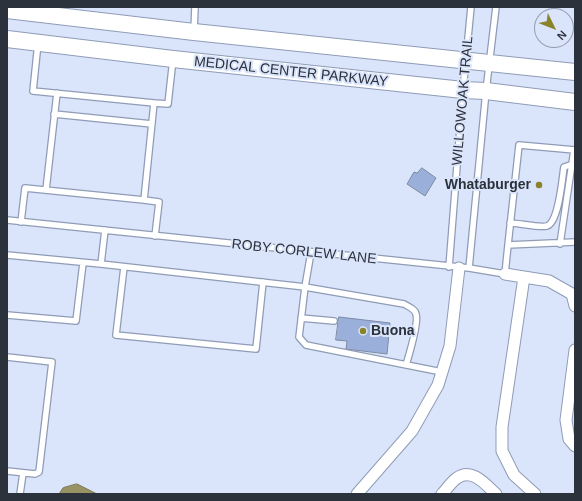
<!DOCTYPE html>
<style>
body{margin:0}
#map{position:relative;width:582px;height:501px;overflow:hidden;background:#dae5fb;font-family:Helvetica,sans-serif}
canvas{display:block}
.frame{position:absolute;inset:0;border:8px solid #2c323c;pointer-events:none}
.north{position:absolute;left:534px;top:8px;width:40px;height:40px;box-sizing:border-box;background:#dae5fb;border:1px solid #949daf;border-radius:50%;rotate:133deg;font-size:11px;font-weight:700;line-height:16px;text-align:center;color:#2c323c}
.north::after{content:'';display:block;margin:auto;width:14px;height:18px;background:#8a832a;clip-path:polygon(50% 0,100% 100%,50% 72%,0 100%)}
</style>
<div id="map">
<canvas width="582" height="501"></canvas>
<div class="frame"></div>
<div class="north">N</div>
</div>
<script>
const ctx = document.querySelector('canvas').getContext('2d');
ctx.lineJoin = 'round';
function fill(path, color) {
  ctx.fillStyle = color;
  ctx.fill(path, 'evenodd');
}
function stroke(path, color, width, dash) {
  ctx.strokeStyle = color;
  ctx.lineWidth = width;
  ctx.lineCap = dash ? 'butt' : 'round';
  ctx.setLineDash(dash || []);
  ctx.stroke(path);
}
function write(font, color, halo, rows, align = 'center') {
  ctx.font = font + ' Helvetica,sans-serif';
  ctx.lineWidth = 4;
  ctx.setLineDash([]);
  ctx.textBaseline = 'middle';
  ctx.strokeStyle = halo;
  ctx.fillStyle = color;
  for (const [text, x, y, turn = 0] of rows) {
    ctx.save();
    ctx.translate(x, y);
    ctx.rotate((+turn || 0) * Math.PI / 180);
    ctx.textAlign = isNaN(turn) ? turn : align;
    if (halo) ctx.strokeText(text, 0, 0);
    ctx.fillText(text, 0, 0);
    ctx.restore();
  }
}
const water = new Path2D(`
 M77,484L97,494H59L63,488Z`);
const building = new Path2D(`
 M422,168L436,178L425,196L407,184L414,172L417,173Z
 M339,317L390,323L387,354L346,349L347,341L336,340Z`);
const service = new Path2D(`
 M194,31L195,7
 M38,43L33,91L154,103
 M54,114L152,124
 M46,190L57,93
 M144,200L154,103L168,104L173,59
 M7,220L469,268L505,274L508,245L575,242
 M21,222L25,188L144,200L159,202L155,236
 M510,223C518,223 540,228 547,226C559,222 562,179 564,167L573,164
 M105,230L101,264L305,287L311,252
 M560,244L574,150
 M508,245L519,145L575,150
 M7,255L101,264
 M124,267L116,335L256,349L263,282
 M449,267L463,90L471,7
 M469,268L486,91L496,7
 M7,315L76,321L83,263
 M301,318L334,321
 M7,357L52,362L39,472L35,474L7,471
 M406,365C409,355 419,323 416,314C415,309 409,307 404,304L305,287L299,337L306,345L442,372
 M20,494L23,473`);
const minor = new Path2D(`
 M505,274L549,281L572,294L575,306
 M524,277L502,427V451L514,475L535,494
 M575,350L566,420L569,439L575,446
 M357,494L412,431L438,385L450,346L459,268
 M442,494C447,489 451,482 457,478C472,467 486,485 496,494`);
const secondary = new Path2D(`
 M7,10L194,32L575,72
 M7,39L173,59L463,90L486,91L575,102`);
const markers = [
 [539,185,4,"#8a832a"],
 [363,331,4,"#8a832a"]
];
const streetNames = [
 ["MEDICAL CENTER PARKWAY",291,72,6],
 ["WILLOWOAK TRAIL",463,101,-85],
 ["ROBY CORLEW LANE",304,252,6]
];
const poiNames = [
 ["Whataburger",531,185],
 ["Buona",371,331,"left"]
];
fill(water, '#979363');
stroke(water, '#777657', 1);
fill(building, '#9ab0db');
stroke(building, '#7d8aa3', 1);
stroke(service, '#8f9cb6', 8);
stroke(minor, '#8f9cb6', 13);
stroke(secondary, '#8f9cb6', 18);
stroke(service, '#fff', 5.5);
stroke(minor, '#fff', 11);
stroke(secondary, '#fff', 16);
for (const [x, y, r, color] of markers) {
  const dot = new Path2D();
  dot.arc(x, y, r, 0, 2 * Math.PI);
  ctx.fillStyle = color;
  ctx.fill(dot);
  stroke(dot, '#dae5fb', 1.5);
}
write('14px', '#2c323c', '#dae5fb', streetNames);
write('bold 14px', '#2c323c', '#dae5fb', poiNames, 'right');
</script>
